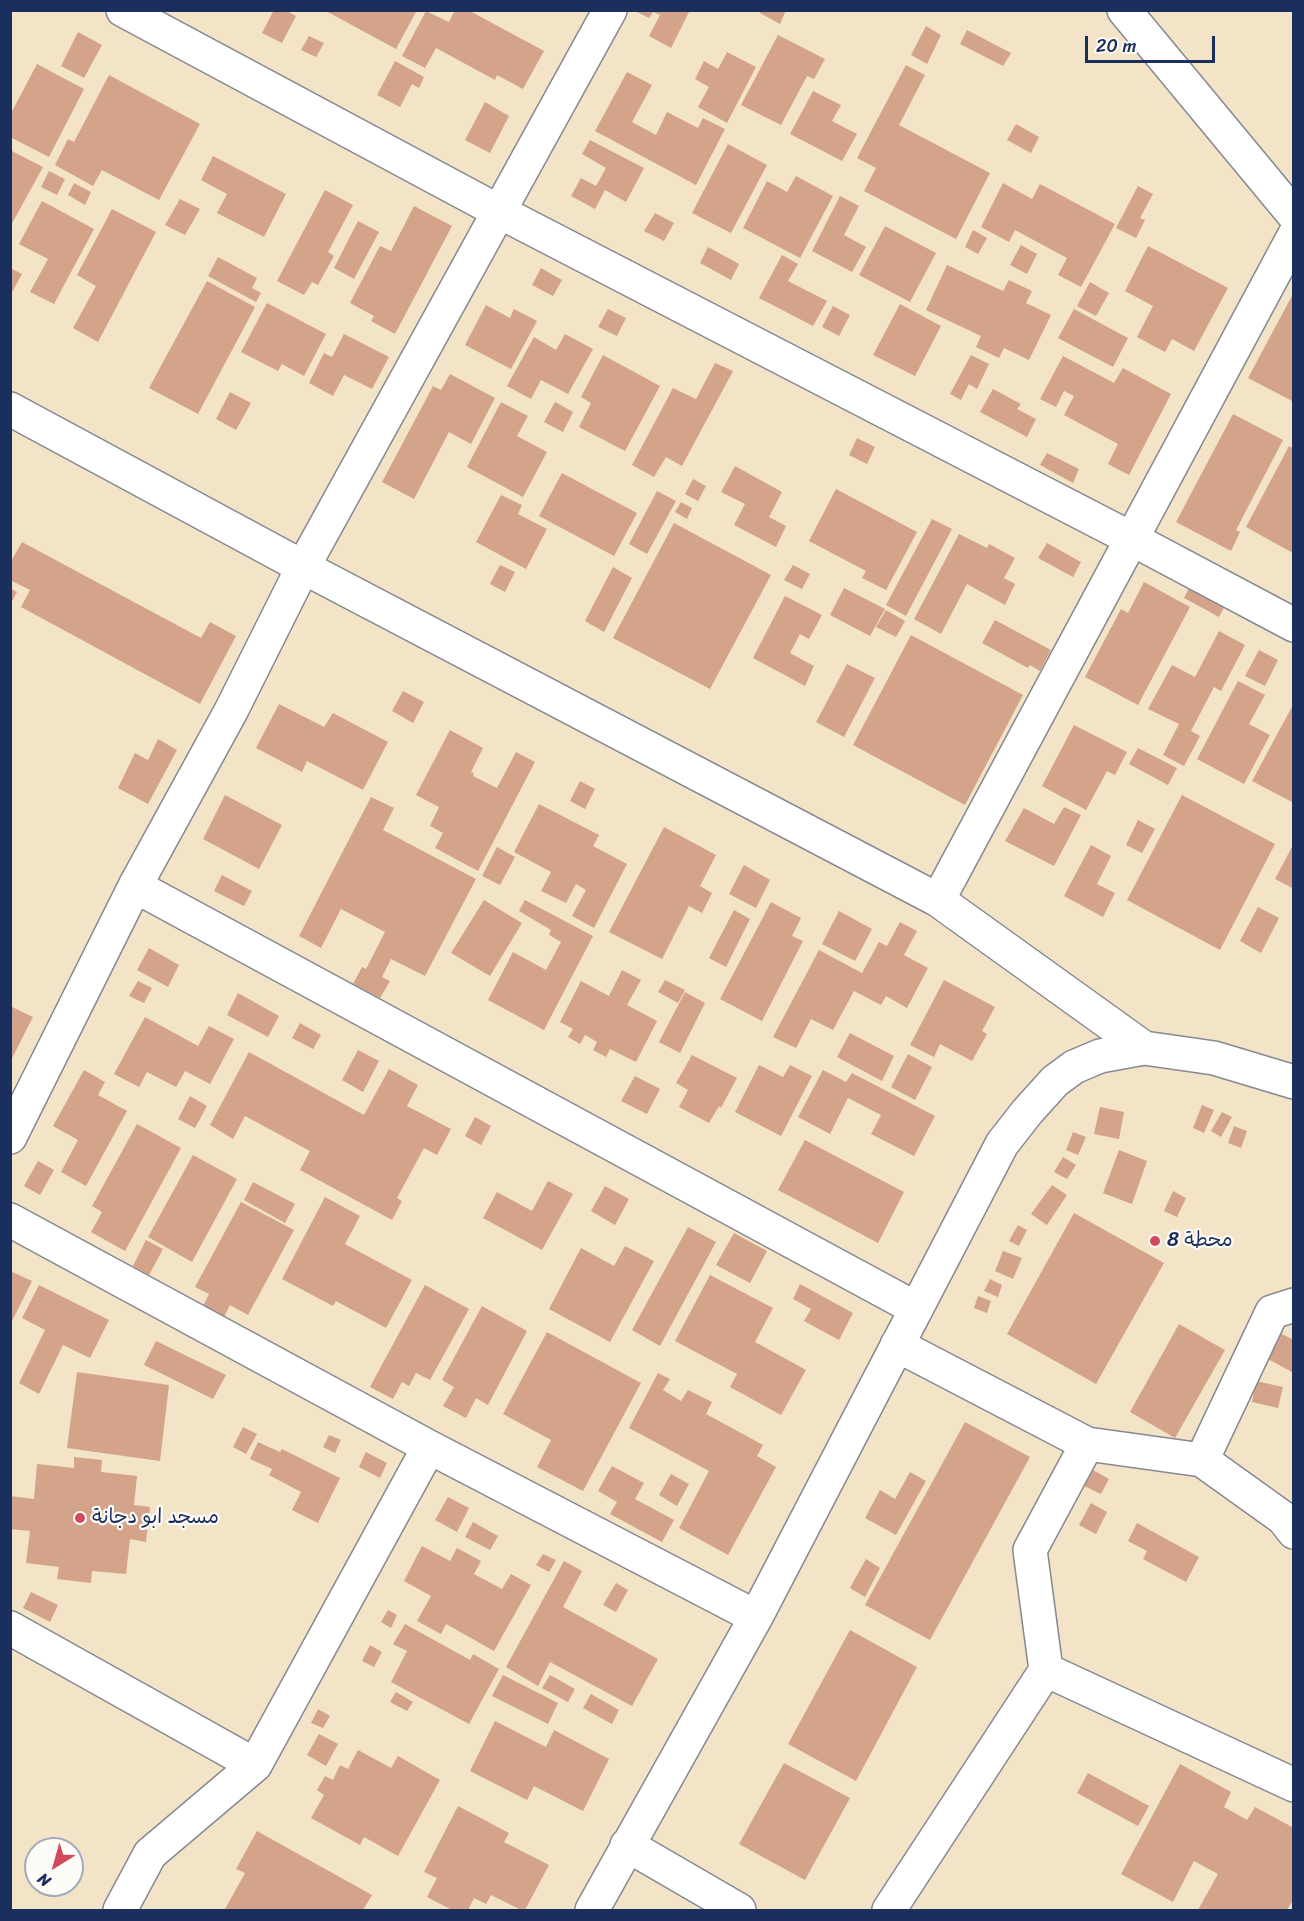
<!DOCTYPE html>
<meta charset="utf-8">
<style>
body{margin:0}
#map{position:relative;width:1304px;height:1921px;overflow:hidden;background:#f3e3c7;font-family:Sriracha,sans-serif}
canvas{display:block}
.frame{position:absolute;inset:0;border:12px solid #1b2f5e;pointer-events:none}
.north{position:absolute;left:24px;top:1837px;width:60px;height:60px;box-sizing:border-box;background:#fdfcf7;border:2px solid #a3aaba;border-radius:50%;rotate:217deg;font-size:16px;font-weight:700;line-height:24px;text-align:center;color:#1b2f5e}
.north::after{content:'';display:block;margin:auto;width:21px;height:27px;background:#d1495b;clip-path:polygon(50% 0,100% 100%,50% 72%,0 100%)}
.scale{position:absolute;left:1085px;top:36px;width:130px;height:27px;box-sizing:border-box;border:3px solid #1b2f5e;border-top:0;padding-left:8px;font-size:18px;line-height:21px;white-space:nowrap;color:#1b2f5e;-webkit-text-stroke:4px #fdfcf7;paint-order:stroke}
</style>
<div id="map">
<canvas width="1304" height="1921"></canvas>
<div class="frame"></div>
<div class="north">N</div>
<div class="scale">20 m</div>
</div>
<script>
const ctx = document.querySelector('canvas').getContext('2d');
ctx.lineJoin = 'round';
function fill(path, color) {
  ctx.fillStyle = color;
  ctx.fill(path, 'evenodd');
}
function stroke(path, color, width, dash) {
  ctx.strokeStyle = color;
  ctx.lineWidth = width;
  ctx.lineCap = dash ? 'butt' : 'round';
  ctx.setLineDash(dash || []);
  ctx.stroke(path);
}
function write(font, color, halo, rows, align = 'center') {
  ctx.font = font + ' Sriracha,"Playpen Sans Arabic",sans-serif';
  ctx.lineWidth = 4.5;
  ctx.setLineDash([]);
  ctx.textBaseline = 'middle';
  ctx.strokeStyle = halo;
  ctx.fillStyle = color;
  for (const [text, x, y, turn = 0] of rows) {
    ctx.save();
    ctx.translate(x, y);
    ctx.rotate((+turn || 0) * Math.PI / 180);
    ctx.textAlign = isNaN(turn) ? turn : align;
    if (halo) ctx.strokeText(text, 0, 0);
    ctx.fillText(text, 0, 0);
    ctx.restore();
  }
}
const building = new Path2D(`
 M274,10H285L296,16L282,43L262,33Z
 M324,10H417L396,49Z
 M455,10H468L544,51L523,89L497,75L495,80L436,48L425,68L402,56L426,11L449,22Z
 M633,10H690L671,48L649,36L660,15L653,12L649,18Z
 M761,10H786L780,24L760,13Z
 M926,26L941,35L927,64L911,55Z
 M967,30L1011,53L1003,66L960,44Z
 M78,32L102,45L84,78L61,66Z
 M778,35L825,59L814,79L807,76L781,125L741,105Z
 M309,36L324,43L316,57L301,50Z
 M727,52L756,67L727,123L698,107L709,87L695,79L704,61L718,69Z
 M395,61L424,77L419,88L412,84L400,107L377,95Z
 M37,64L84,89L49,157L10,137V115Z
 M906,65L925,75L899,125L990,173L956,239L864,191L876,168L857,158Z
 M627,72L652,85L632,122L656,135L667,112L698,128L703,118L725,129L696,185L595,131Z
 M109,75L200,124L159,200L102,170L93,186L55,165L68,139L74,142Z
 M813,91L841,105L832,121L857,134L842,161L790,134Z
 M485,102L509,116L490,153L465,140Z
 M1016,124L1039,137L1031,153L1007,140Z
 M590,140L644,168L626,202L605,190L595,209L571,196L581,178L596,186L606,168L582,154Z
 M728,144L767,165L731,233L692,213Z
 M10,150L43,167L10,227Z
 M213,156L286,194L264,237L217,213L227,194L201,180Z
 M49,171L65,179L57,195L41,187Z
 M796,176L833,196L800,258L743,228L767,181L787,192Z
 M74,183L91,192L85,205L68,195Z
 M1003,183L1032,199L1040,184L1115,224L1081,287L1058,275L1067,258L1015,230L1009,242L981,227Z
 M1138,186L1153,194L1140,218L1145,220L1136,238L1116,228Z
 M325,190L353,205L328,252L334,256L318,285L312,282L304,295L277,281Z
 M840,196L859,206L844,235L866,247L852,272L812,251Z
 M180,199L200,209L185,235L165,225Z
 M42,201L94,229L54,304L30,292L48,259L19,244Z
 M414,206L452,226L395,334L371,321L374,316L350,303L380,246L391,251Z
 M112,209L156,232L98,342L73,328L96,286L77,275Z
 M655,213L674,223L664,241L644,231Z
 M358,221L379,232L354,279L334,268Z
 M885,226L936,253L910,302L859,275Z
 M973,230L987,238L978,254L965,247Z
 M1021,245L1037,254L1027,274L1010,265Z
 M1148,246L1228,288L1194,351L1172,339L1165,352L1137,337L1153,306L1125,291Z
 M708,247L739,264L731,280L700,263Z
 M782,255L798,264L788,281L827,301L813,326L759,298Z
 M218,257L257,278L252,288L261,293L256,302L208,276Z
 M947,265L1003,291L1009,280L1032,291L1026,303L1051,315L1029,360L1004,348L999,358L976,347L981,336L926,310Z
 M10,268L22,274L10,296Z
 M541,268L562,280L553,296L532,285Z
 M207,281L255,307L198,414L149,388Z
 M1090,282L1109,293L1096,316L1077,306Z
 M1294,292V402L1248,378Z
 M267,303L326,334L304,376L282,364L278,371L241,352Z
 M900,304L941,326L915,376L873,355Z
 M486,305L510,318L514,309L537,321L511,369L465,345Z
 M833,306L850,315L839,336L822,327Z
 M608,309L626,318L617,336L598,327Z
 M1074,309L1128,338L1113,367L1058,338Z
 M344,334L389,357L372,389L344,375L333,396L309,383L324,353L332,357Z
 M565,334L593,349L568,394L541,380L531,399L507,386L534,337L556,350Z
 M603,355L660,386L625,451L579,427L591,403L581,397Z
 M971,355L989,364L977,389L969,384L961,400L950,394Z
 M1063,356L1114,383L1123,368L1171,394L1129,475L1108,464L1118,444L1064,415L1074,396L1064,391L1056,407L1040,399Z
 M715,363L733,371L682,466L666,457L654,477L632,465L673,388L696,399Z
 M450,374L495,398L471,444L449,432L414,499L382,482L433,386L441,390Z
 M993,389L1021,404L1017,409L1036,419L1027,437L980,412Z
 M230,392L251,403L236,430L216,419Z
 M501,402L528,416L517,436L547,452L523,497L467,467Z
 M555,402L573,412L563,432L544,422Z
 M1233,414L1283,440L1236,530L1240,532L1231,551L1176,522Z
 M857,438L875,447L867,464L849,455Z
 M1289,446L1294,449V548L1291,552L1246,527Z
 M1047,453L1079,469L1073,483L1040,465Z
 M735,466L782,492L769,517L786,526L776,547L734,525L745,504L721,492Z
 M562,473L637,513L614,556L539,516Z
 M693,479L706,486L698,501L685,494Z
 M836,489L917,532L886,590L862,578L866,571L809,541Z
 M657,491L676,501L647,554L629,544Z
 M501,495L522,505L518,514L547,529L526,569L476,542Z
 M681,502L692,508L687,519L675,512Z
 M932,519L952,529L906,616L886,605Z
 M674,523L771,575L710,689L613,638Z
 M959,534L987,548L989,544L1015,558L1004,578L1015,584L1005,605L967,584L941,634L914,619Z
 M22,542L201,638L210,622L236,636L200,704L21,607L30,590L10,580V563Z
 M1047,543L1081,562L1073,577L1038,558Z
 M500,565L515,572L505,592L490,584Z
 M793,565L810,574L802,589L784,580Z
 M613,567L632,578L604,632L585,621Z
 M1144,582L1190,607L1138,705L1085,677L1121,609L1128,613Z
 M1192,582L1227,602L1219,617L1184,598Z
 M10,588L17,592L10,605Z
 M844,588L885,609L870,636L830,615Z
 M785,596L822,615L809,639L800,634L790,653L814,666L805,686L753,658Z
 M886,610L905,621L896,637L876,627Z
 M995,620L1051,650L1040,671L1030,665L1028,668L982,643Z
 M1219,631L1245,645L1221,691L1214,687L1191,731L1200,736L1184,766L1163,755L1179,724L1148,709L1172,665L1195,677Z
 M911,635L1023,695L965,805L853,745Z
 M1259,650L1278,660L1265,686L1245,676Z
 M847,664L875,678L844,737L816,722Z
 M1238,681L1265,695L1249,724L1270,735L1244,784L1197,759Z
 M403,691L424,702L413,723L392,711Z
 M1294,703V803L1252,781Z
 M279,704L324,727L333,713L388,742L363,790L307,761L302,772L256,748Z
 M1074,725L1127,752L1115,775L1107,771L1086,810L1042,786Z
 M450,730L483,748L471,772L474,773L473,776L497,788L516,752L535,762L478,871L435,848L443,833L430,826L439,807L416,795Z
 M158,739L177,750L148,804L118,788L135,753L148,760Z
 M1138,748L1177,768L1168,785L1129,764Z
 M580,781L595,789L585,809L570,801Z
 M225,795L282,825L259,869L203,839Z
 M1182,795L1275,844L1220,950L1127,900Z
 M371,797L394,808L383,830L476,879L425,976L391,959L382,977L390,981L380,998L353,984L362,967L366,969L385,932L341,909L321,948L299,936Z
 M539,804L599,835L593,846L627,864L594,928L572,916L586,890L576,884L566,903L541,891L551,872L514,852Z
 M1064,807L1081,815L1054,866L1005,841L1024,808L1054,824Z
 M1138,820L1155,829L1142,853L1126,845Z
 M664,827L716,855L700,886L712,893L702,913L689,906L662,959L609,932Z
 M1294,843V889L1275,879Z
 M1091,845L1111,856L1097,884L1115,893L1103,917L1064,896Z
 M497,847L515,857L500,885L482,876Z
 M744,865L770,880L756,908L729,894Z
 M222,875L252,891L244,906L214,891Z
 M484,900L522,923L490,976L451,953Z
 M525,900L593,936L544,1030L488,1000L513,952L546,970L561,942L549,935L551,930L519,911Z
 M771,902L801,918L792,936L803,941L762,1021L720,999Z
 M1258,907L1279,918L1261,953L1240,941Z
 M734,910L750,919L726,967L709,958Z
 M839,911L872,929L855,961L822,944Z
 M900,922L917,931L904,955L928,968L907,1008L886,996L881,1005L854,991L833,1030L811,1019L796,1048L773,1037L819,950L862,973L879,942L887,946Z
 M149,948L179,965L168,987L137,970Z
 M622,970L641,980L627,1005L657,1021L636,1062L610,1049L606,1057L593,1050L597,1042L585,1035L580,1044L568,1037L573,1029L560,1022L581,981L609,996Z
 M665,980L685,990L678,1003L658,992Z
 M944,980L995,1007L982,1031L987,1034L972,1061L940,1044L934,1057L910,1045Z
 M138,981L152,988L144,1003L129,996Z
 M685,992L705,1003L680,1053L659,1042Z
 M238,993L279,1016L268,1037L227,1015Z
 M10,1006L33,1017L10,1062Z
 M145,1017L198,1046L209,1026L234,1039L210,1084L185,1071L176,1087L147,1072L139,1087L114,1074Z
 M300,1023L321,1035L313,1049L292,1038Z
 M850,1033L894,1056L882,1081L837,1057Z
 M358,1050L379,1061L363,1092L342,1080Z
 M249,1052L364,1115L389,1069L418,1085L407,1106L451,1129L437,1155L424,1148L397,1198L402,1201L392,1220L300,1170L310,1151L245,1116L233,1139L210,1125Z
 M908,1054L932,1067L915,1100L891,1087Z
 M692,1055L737,1078L721,1108L719,1106L709,1123L679,1107L688,1090L676,1083Z
 M759,1065L783,1077L790,1065L812,1076L781,1136L735,1112Z
 M84,1070L105,1082L98,1095L127,1111L86,1186L61,1172L78,1140L53,1126Z
 M823,1070L846,1082L852,1073L935,1116L914,1156L871,1134L881,1115L848,1098L830,1134L798,1117Z
 M635,1076L660,1089L647,1114L621,1101Z
 M190,1096L207,1106L195,1128L178,1119Z
 M1202,1105L1214,1110L1204,1133L1193,1128Z
 M1100,1107L1124,1112L1119,1139L1094,1134Z
 M1222,1112L1232,1117L1221,1137L1211,1131Z
 M475,1117L491,1126L481,1145L465,1136Z
 M137,1124L181,1148L125,1251L91,1232L102,1212L92,1206Z
 M1234,1126L1247,1131L1241,1148L1228,1143Z
 M1073,1132L1086,1137L1078,1155L1066,1150Z
 M805,1140L904,1192L878,1243L778,1190Z
 M1119,1150L1147,1161L1132,1204L1103,1193Z
 M193,1155L237,1179L192,1262L148,1237Z
 M1063,1157L1076,1165L1067,1179L1054,1172Z
 M38,1161L54,1170L40,1195L24,1186Z
 M548,1181L573,1194L542,1250L483,1218L497,1192L532,1211Z
 M253,1182L295,1204L285,1223L244,1200Z
 M1052,1185L1067,1195L1047,1225L1031,1214Z
 M605,1186L629,1199L615,1225L591,1211Z
 M1173,1191L1186,1198L1177,1217L1164,1211Z
 M325,1197L360,1216L345,1244L412,1280L386,1328L336,1301L333,1306L282,1279Z
 M241,1202L294,1230L248,1315L230,1305L224,1317L203,1306L209,1294L195,1287Z
 M1074,1213L1164,1263L1096,1384L1007,1334Z
 M1018,1225L1027,1230L1019,1246L1009,1241Z
 M688,1227L716,1242L660,1346L632,1330Z
 M734,1233L767,1251L750,1283L716,1265Z
 M146,1240L163,1249L149,1275L133,1266Z
 M625,1246L654,1261L610,1342L549,1309L581,1248L614,1266Z
 M1003,1251L1022,1258L1013,1279L995,1271Z
 M10,1271L32,1281L10,1325Z
 M710,1275L773,1308L755,1342L806,1370L781,1415L730,1387L737,1374L675,1341Z
 M990,1279L1002,1285L998,1297L984,1291Z
 M800,1284L853,1313L839,1340L804,1321L811,1309L793,1299Z
 M39,1285L109,1320L90,1358L63,1345L39,1394L19,1383L45,1330L22,1318Z
 M425,1285L469,1309L430,1380L416,1373L409,1386L402,1382L393,1399L370,1387Z
 M978,1296L991,1301L987,1313L974,1308Z
 M482,1306L527,1331L488,1405L476,1398L466,1418L443,1406L454,1387L442,1380Z
 M1179,1324L1225,1350L1175,1438L1130,1412Z
 M547,1332L641,1383L583,1491L537,1467L551,1440L503,1414Z
 M1280,1333L1294,1340V1368L1292,1372L1266,1358Z
 M156,1341L226,1375L213,1399L144,1365Z
 M77,1372L169,1385L160,1461L67,1448Z
 M658,1373L670,1379L663,1390L681,1401L688,1390L712,1402L706,1414L763,1445L757,1456L776,1467L728,1555L679,1528L709,1471L629,1428Z
 M1256,1381L1283,1387L1278,1408L1252,1402Z
 M965,1422L1030,1457L930,1640L865,1605Z
 M243,1427L257,1434L246,1454L233,1447Z
 M329,1435L341,1440L335,1453L323,1447Z
 M258,1442L280,1452L282,1449L340,1478L318,1523L292,1510L301,1492L269,1475L272,1469L250,1459Z
 M366,1452L387,1463L380,1478L359,1467Z
 M74,1457L102,1460L101,1472L137,1476L134,1505L150,1507L146,1542L130,1539L126,1574L92,1571L91,1583L57,1579L59,1567L26,1563L30,1531L10,1529V1496L34,1499L37,1464L74,1468Z
 M612,1466L644,1483L635,1499L674,1520L662,1542L610,1514L617,1502L598,1491Z
 M1093,1470L1109,1479L1101,1494L1084,1486Z
 M910,1472L926,1481L896,1535L865,1518L880,1490L895,1499Z
 M671,1474L689,1484L677,1506L659,1495Z
 M448,1497L469,1508L457,1532L435,1520Z
 M1091,1503L1107,1512L1096,1534L1079,1525Z
 M473,1522L498,1536L490,1550L465,1537Z
 M1137,1523L1199,1557L1186,1582L1143,1559L1147,1551L1128,1541Z
 M422,1546L450,1561L457,1548L481,1561L474,1574L502,1589L511,1574L531,1585L494,1651L446,1624L441,1634L417,1621L431,1596L404,1581Z
 M543,1554L556,1560L549,1572L536,1565Z
 M866,1559L880,1568L865,1597L850,1588Z
 M564,1561L582,1571L563,1607L658,1659L632,1706L550,1662L538,1686L506,1667Z
 M616,1583L628,1590L616,1612L603,1605Z
 M31,1592L58,1605L50,1622L23,1608Z
 M388,1610L397,1615L391,1628L381,1622Z
 M405,1624L470,1660L473,1654L499,1669L469,1724L391,1682L407,1651L393,1644Z
 M850,1630L917,1667L856,1781L788,1744Z
 M370,1645L382,1652L374,1667L362,1661Z
 M503,1675L558,1703L548,1724L492,1696Z
 M550,1675L575,1689L568,1702L542,1688Z
 M396,1692L413,1702L407,1711L390,1702Z
 M591,1694L619,1710L612,1724L583,1708Z
 M318,1709L330,1716L323,1728L311,1723Z
 M495,1721L546,1747L554,1730L609,1759L583,1811L534,1786L527,1800L470,1771Z
 M319,1734L338,1744L326,1766L307,1755Z
 M358,1750L391,1768L398,1756L440,1780L398,1856L364,1837L360,1845L311,1818L324,1795L317,1790L325,1776L333,1780L340,1765L348,1769Z
 M784,1763L850,1798L805,1880L739,1844Z
 M1180,1764L1231,1792L1224,1807L1247,1820L1255,1807L1294,1828V1898L1287,1910H1198L1218,1874L1194,1861L1173,1902L1121,1874Z
 M1088,1773L1149,1806L1138,1826L1077,1793Z
 M458,1806L509,1833L504,1842L549,1865L525,1910H521L491,1895L486,1904L474,1898L468,1910H452L427,1897L437,1878L424,1872Z
 M257,1831L372,1895L363,1910H228L225,1909L245,1873L236,1869Z`);
const minor = new Path2D(`
 M123,10L498,211L1132,539L1294,625
 M1124,10L1294,215
 M10,409L303,567L938,900L1144,1048
 M135,886L915,1308
 M938,900L1294,236
 M10,1137L135,886L231,711L303,567L610,10
 M10,1220L429,1447L756,1617
 M897,1345L1087,1444L1202,1460L1283,1518L1294,1532
 M1202,1460L1272,1312L1294,1305
 M10,1628L255,1765
 M1046,1670L1294,1785
 M627,1845L739,1910
 M120,1910L150,1854L255,1765L429,1447
 M592,1910L756,1617L1002,1144L1027,1112L1055,1081L1074,1067L1100,1056L1144,1048L1214,1058L1294,1082
 M889,1910L1046,1670L1030,1550L1087,1444`);
const markers = [
 [1155,1241,6,"#d1495b"],
 [80,1518,6,"#d1495b"]
];
const poiNames = [
 ["محطة 8",1167,1241],
 ["مسجد ابو دجانة",92,1518]
];
fill(building, '#d4a48a');
stroke(minor, '#878992', 36);
stroke(minor, '#fff', 33);
for (const [x, y, r, color] of markers) {
  const dot = new Path2D();
  dot.arc(x, y, r, 0, 2 * Math.PI);
  ctx.fillStyle = color;
  ctx.fill(dot);
  stroke(dot, '#fdfcf7', 2);
}
write('20px', '#1b2f5e', '#fdfcf7', poiNames, 'left');
</script>
